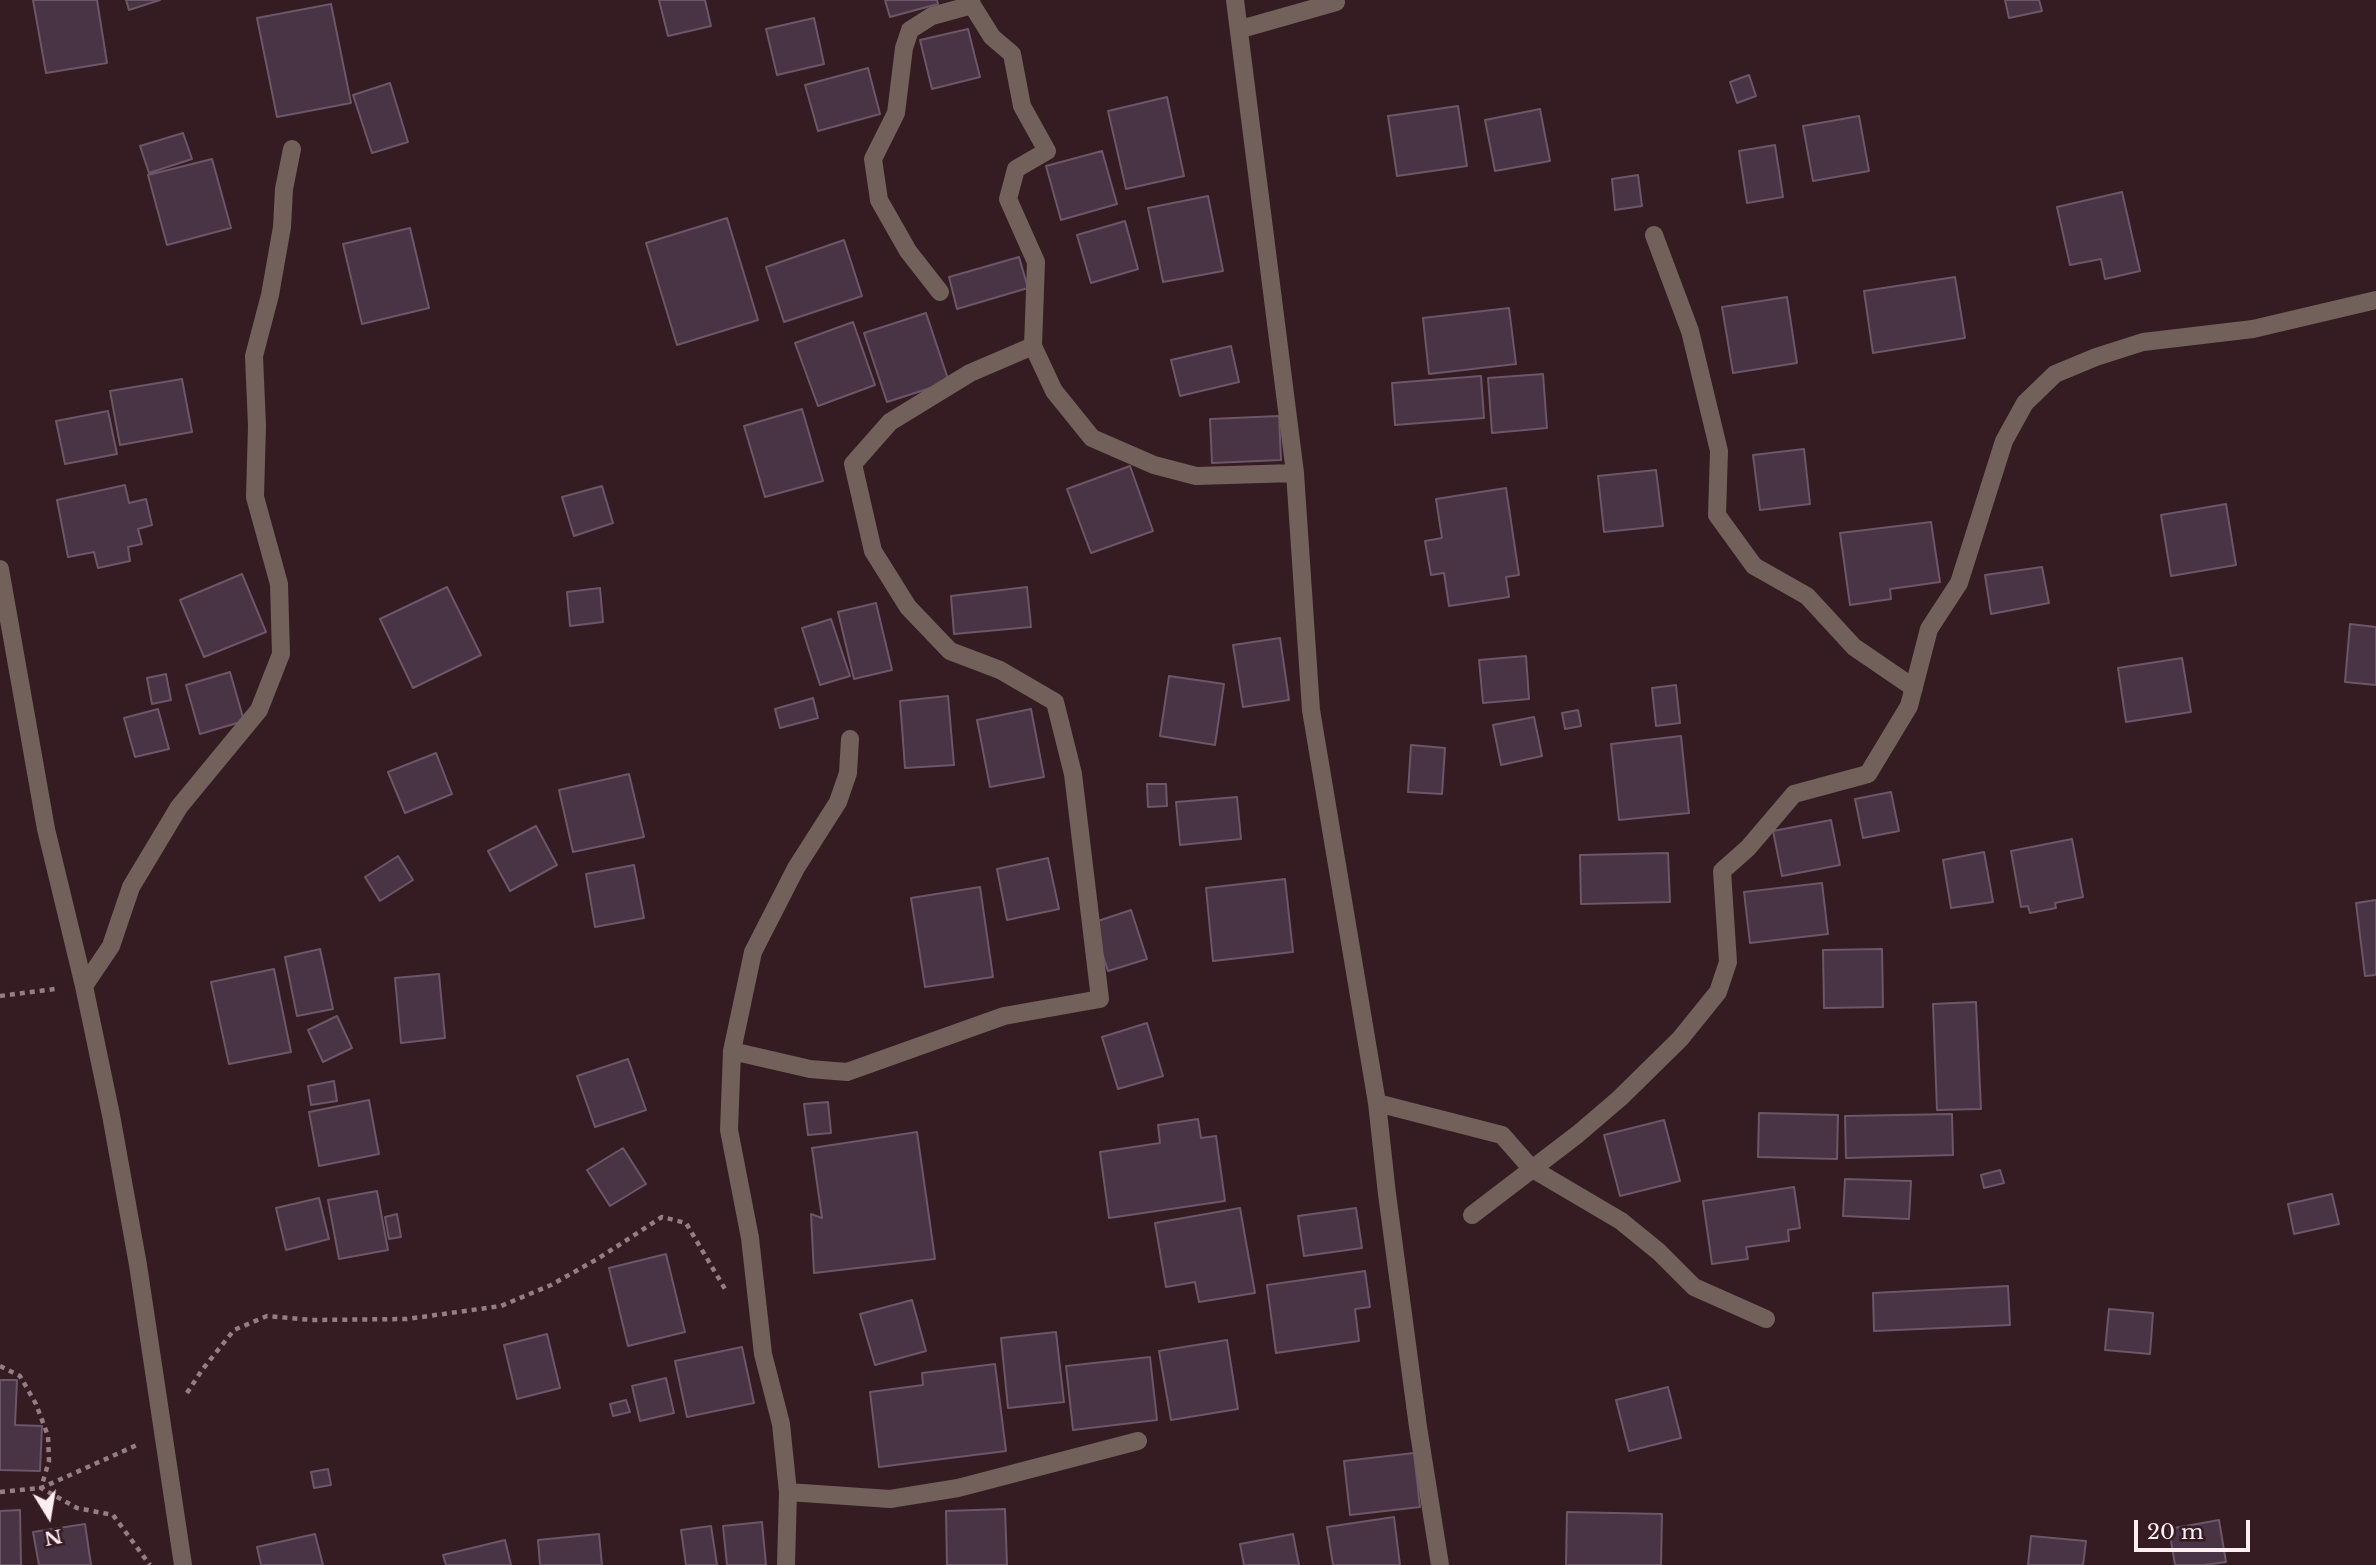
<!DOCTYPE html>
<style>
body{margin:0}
#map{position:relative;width:2376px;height:1565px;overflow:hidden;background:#341c22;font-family:"Libre Baskerville",serif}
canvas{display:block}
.north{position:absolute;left:14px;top:1481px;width:70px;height:70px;-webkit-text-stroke:5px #341c22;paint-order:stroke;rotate:169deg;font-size:19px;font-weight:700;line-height:28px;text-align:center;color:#ffedf1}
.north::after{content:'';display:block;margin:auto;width:24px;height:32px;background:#ffedf1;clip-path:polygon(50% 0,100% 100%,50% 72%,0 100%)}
.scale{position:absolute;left:2134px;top:1520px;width:116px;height:32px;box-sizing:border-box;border:4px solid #ffedf1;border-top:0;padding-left:9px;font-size:21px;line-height:24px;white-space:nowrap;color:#ffedf1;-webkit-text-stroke:5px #341c22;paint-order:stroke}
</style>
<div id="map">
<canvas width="2376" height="1565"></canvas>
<div class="north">N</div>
<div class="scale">20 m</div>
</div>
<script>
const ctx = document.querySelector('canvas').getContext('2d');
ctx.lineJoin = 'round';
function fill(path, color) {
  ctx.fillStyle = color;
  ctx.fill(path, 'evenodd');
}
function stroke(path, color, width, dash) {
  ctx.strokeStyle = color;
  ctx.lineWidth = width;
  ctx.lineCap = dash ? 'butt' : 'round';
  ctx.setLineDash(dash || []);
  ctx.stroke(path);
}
const building = new Path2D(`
 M33,0H97L107,63L46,73Z
 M126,0H160L129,10Z
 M659,0H705L711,26L668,36Z
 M885,0H937L938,4L890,17Z
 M2005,0H2039L2042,11L2009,18Z
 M331,4L351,103L277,117L257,18Z
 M814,18L824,64L777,75L766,29Z
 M968,29L980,77L932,89L920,40Z
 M868,68L880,114L818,131L805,85Z
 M1749,75L1756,96L1737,103L1730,82Z
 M390,83L408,142L372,153L353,95Z
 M1167,97L1184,176L1126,189L1108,111Z
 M1458,106L1467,166L1397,176L1388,116Z
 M1540,109L1550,161L1495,171L1485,120Z
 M1859,116L1869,171L1813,181L1803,126Z
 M183,133L192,159L149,173L140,146Z
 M1775,145L1783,197L1747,203L1739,151Z
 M1102,151L1117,204L1061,220L1046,166Z
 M212,159L231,228L167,245L148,175Z
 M1638,175L1642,206L1615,210L1612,179Z
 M2122,192L2140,271L2105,279L2101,259L2070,265L2057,207Z
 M1208,196L1223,271L1163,282L1148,208Z
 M727,218L758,320L677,345L646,243Z
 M1125,221L1138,269L1091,283L1077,235Z
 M410,228L429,308L362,324L343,244Z
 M844,240L862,296L784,322L766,267Z
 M1019,257L1028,288L957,309L949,277Z
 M1955,277L1965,338L1873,353L1864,291Z
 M1787,297L1797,363L1733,373L1722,307Z
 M1509,308L1516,364L1429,374L1423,318Z
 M926,313L949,382L887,402L864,333Z
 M853,322L875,385L818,406L795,343Z
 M1231,346L1239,382L1180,396L1171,360Z
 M1543,374L1547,428L1492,433L1488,378Z
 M1481,376L1484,418L1395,425L1392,383Z
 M182,379L192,432L120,445L110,391Z
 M802,409L823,481L765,497L744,426Z
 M108,411L117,454L65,464L56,421Z
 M1279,416L1281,460L1212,463L1210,419Z
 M1804,449L1810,504L1760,510L1753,455Z
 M1130,466L1153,531L1091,553L1067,489Z
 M1656,470L1663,526L1604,532L1598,476Z
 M125,485L129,503L146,499L152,525L138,529L142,544L128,547L130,561L98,568L94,552L68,557L57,500Z
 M602,486L613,523L574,536L562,497Z
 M1506,488L1519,575L1506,577L1509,597L1449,606L1444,573L1431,575L1425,541L1442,538L1436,499Z
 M2226,504L2236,565L2171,576L2161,515Z
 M1931,522L1940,582L1890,589L1891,599L1850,605L1840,533Z
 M2042,567L2049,603L1991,614L1985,575Z
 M242,574L266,632L204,657L180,600Z
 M447,587L481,655L413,688L380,619Z
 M1027,587L1031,627L954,634L951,596Z
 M600,588L603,622L570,626L567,592Z
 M876,603L892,670L854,679L838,612Z
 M831,619L850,676L820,685L802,628Z
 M2350,624L2376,627V685L2345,682Z
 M1280,638L1289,700L1243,707L1233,645Z
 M1526,656L1529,699L1483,703L1479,660Z
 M2182,658L2191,712L2126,722L2118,668Z
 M230,672L244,721L200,734L186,685Z
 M166,674L171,700L152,704L147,678Z
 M1169,676L1224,684L1215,745L1160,736Z
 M1676,685L1680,723L1656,726L1652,688Z
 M948,696L954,765L905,768L900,701Z
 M813,698L818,718L780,728L775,709Z
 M158,709L169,749L135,757L124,718Z
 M1031,709L1044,777L990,787L977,720Z
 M1578,710L1581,726L1565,729L1562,713Z
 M1534,717L1542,756L1501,765L1493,725Z
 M1681,736L1689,813L1619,820L1611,744Z
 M1411,745L1445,748L1442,794L1408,792Z
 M436,753L452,794L405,813L388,772Z
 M629,774L644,837L573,852L559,790Z
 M1147,784H1166L1167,806L1148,807Z
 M1891,792L1899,831L1863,838L1855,799Z
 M1237,797L1241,839L1180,845L1176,802Z
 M1831,820L1840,865L1782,876L1773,831Z
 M536,826L557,865L510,891L488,851Z
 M2072,839L2083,897L2055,903L2056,908L2030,913L2028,906L2021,907L2011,851Z
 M1984,852L1993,902L1951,908L1943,860Z
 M1668,853L1670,902L1581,904L1580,855Z
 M398,856L413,880L380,901L365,877Z
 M1048,858L1059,909L1007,920L997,869Z
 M634,865L644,918L595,927L586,874Z
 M1285,879L1293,952L1213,961L1206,888Z
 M1822,883L1828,934L1750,943L1744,892Z
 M980,887L993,977L925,987L911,898Z
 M2376,900V975L2365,976L2356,903Z
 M1131,910L1147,959L1108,971L1092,923Z
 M320,949L333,1009L297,1016L285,957Z
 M1882,949L1883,1007L1824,1008L1823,950Z
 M274,969L291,1052L229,1064L211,982Z
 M439,974L445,1038L401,1043L395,978Z
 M1976,1002L1981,1109L1937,1110L1933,1004Z
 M337,1016L352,1048L323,1062L308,1030Z
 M1147,1023L1163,1076L1118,1089L1102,1037Z
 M628,1059L646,1110L595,1127L577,1076Z
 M334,1081L337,1101L311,1105L308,1086Z
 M369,1100L379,1154L319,1166L309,1112Z
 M828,1102L831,1133L808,1135L804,1104Z
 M1759,1113L1838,1115L1837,1159L1758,1157Z
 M1952,1114L1953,1155L1846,1158L1845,1116Z
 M1198,1119L1201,1138L1216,1136L1225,1201L1109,1218L1100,1152L1160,1143L1158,1125Z
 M1664,1120L1680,1181L1620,1196L1604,1135Z
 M917,1132L935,1259L814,1273L811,1214L822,1218L812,1148Z
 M623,1148L646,1184L610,1206L587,1170Z
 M2000,1170L2004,1183L1984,1188L1981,1175Z
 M1845,1179L1911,1181L1909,1219L1843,1216Z
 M1794,1187L1800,1228L1788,1230L1789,1241L1746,1247L1748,1259L1712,1264L1703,1201Z
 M377,1191L388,1250L339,1259L328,1200Z
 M2332,1194L2339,1224L2294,1234L2288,1204Z
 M319,1198L329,1239L286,1250L276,1208Z
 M1240,1208L1255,1293L1199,1302L1195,1282L1166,1287L1155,1223Z
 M1356,1208L1362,1248L1304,1256L1298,1216Z
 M397,1214L401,1237L389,1239L385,1217Z
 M666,1254L685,1332L628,1346L609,1268Z
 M1365,1271L1370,1307L1355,1309L1359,1341L1276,1353L1267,1285Z
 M2008,1286L2010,1325L1874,1331L1873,1293Z
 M912,1300L926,1351L875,1365L860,1314Z
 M2109,1309L2153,1313L2150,1354L2105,1350Z
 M1056,1332L1064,1402L1008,1408L1001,1338Z
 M547,1334L560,1388L517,1399L504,1345Z
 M1227,1340L1238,1409L1171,1420L1159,1351Z
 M742,1347L754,1403L687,1417L675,1361Z
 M1150,1357L1157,1420L1073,1430L1066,1366Z
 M995,1364L1006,1451L879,1467L870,1392L923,1385L922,1373Z
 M666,1378L674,1413L640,1421L632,1386Z
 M0,1380H17L15,1425L42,1426L40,1471L0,1470Z
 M1668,1387L1681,1438L1629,1451L1616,1400Z
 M626,1400L630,1412L613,1416L610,1404Z
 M1414,1453L1420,1507L1350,1515L1344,1461Z
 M328,1469L331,1485L314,1488L311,1472Z
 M1005,1509L1007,1565H947L946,1511Z
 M20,1510L21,1565H0V1511Z
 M1567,1512L1662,1514L1661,1565H1566Z
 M1394,1517L1400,1565H1333L1327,1527Z
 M2219,1520L2226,1562L2204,1565H2175L2169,1529Z
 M762,1522L766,1565H727L723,1526Z
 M85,1524L91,1565H39L33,1532Z
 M711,1526L717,1565H686L681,1530Z
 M315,1534L323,1565H261L257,1547Z
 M599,1534L602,1565H540L538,1540Z
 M1293,1534L1299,1565H1244L1240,1544Z
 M2031,1536L2086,1541L2083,1565H2028Z
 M505,1540L511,1565H446L443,1555Z`);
const path = new Path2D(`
 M0,996L55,989
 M0,1366L20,1376L36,1404L48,1436L49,1461L41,1488L77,1508L113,1515L150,1565
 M187,1393L202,1370L234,1330L267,1316L312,1320L407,1319L501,1306L551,1285L599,1258L662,1217L686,1223L725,1289
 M0,1492L41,1488L137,1445`);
const street = new Path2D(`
 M971,0L972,5L992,37L1012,54L1022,106L1047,151L1016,169L1008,199L1036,262L1033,346L1054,391L1092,438L1154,465L1196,476L1295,473
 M1235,0L1295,473L1311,710L1377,1103L1387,1194L1418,1427L1440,1565
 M1241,29L1336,2
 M1654,235L1690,331L1719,451L1717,515L1754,566L1807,596L1854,647L1914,688
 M940,292L908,251L879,200L873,159L896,113L904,48L910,30L932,16L972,5
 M0,569L46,829L84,986L111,1115L138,1265L183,1565
 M84,986L111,946L131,887L179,807L259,710L281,654L279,584L255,497L257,426L254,356L270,295L282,227L284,189L292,149
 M732,1051L810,1069L847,1072L1004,1016L1100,999L1073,774L1055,702L1000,670L950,651L908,607L873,551L853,464L890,422L970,373L1033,346
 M1377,1103L1502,1135L1531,1168L1621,1221L1659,1252L1694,1287L1766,1319
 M1472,1215L1578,1134L1620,1098L1680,1039L1718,992L1728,962L1722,871L1748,848L1794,794L1868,774L1909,706L1929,629L1959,583L2004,441L2025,403L2055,374L2096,357L2143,342L2253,329L2376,300
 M788,1492L890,1499L958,1488L1138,1441
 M786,1565L788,1492L781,1424L763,1354L750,1238L729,1130L732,1051L753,952L796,868L838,802L848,773L850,739`);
fill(building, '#483445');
stroke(building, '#6c5668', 2);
stroke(path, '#947e84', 4.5, [5, 5]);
stroke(street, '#72605a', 18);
</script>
